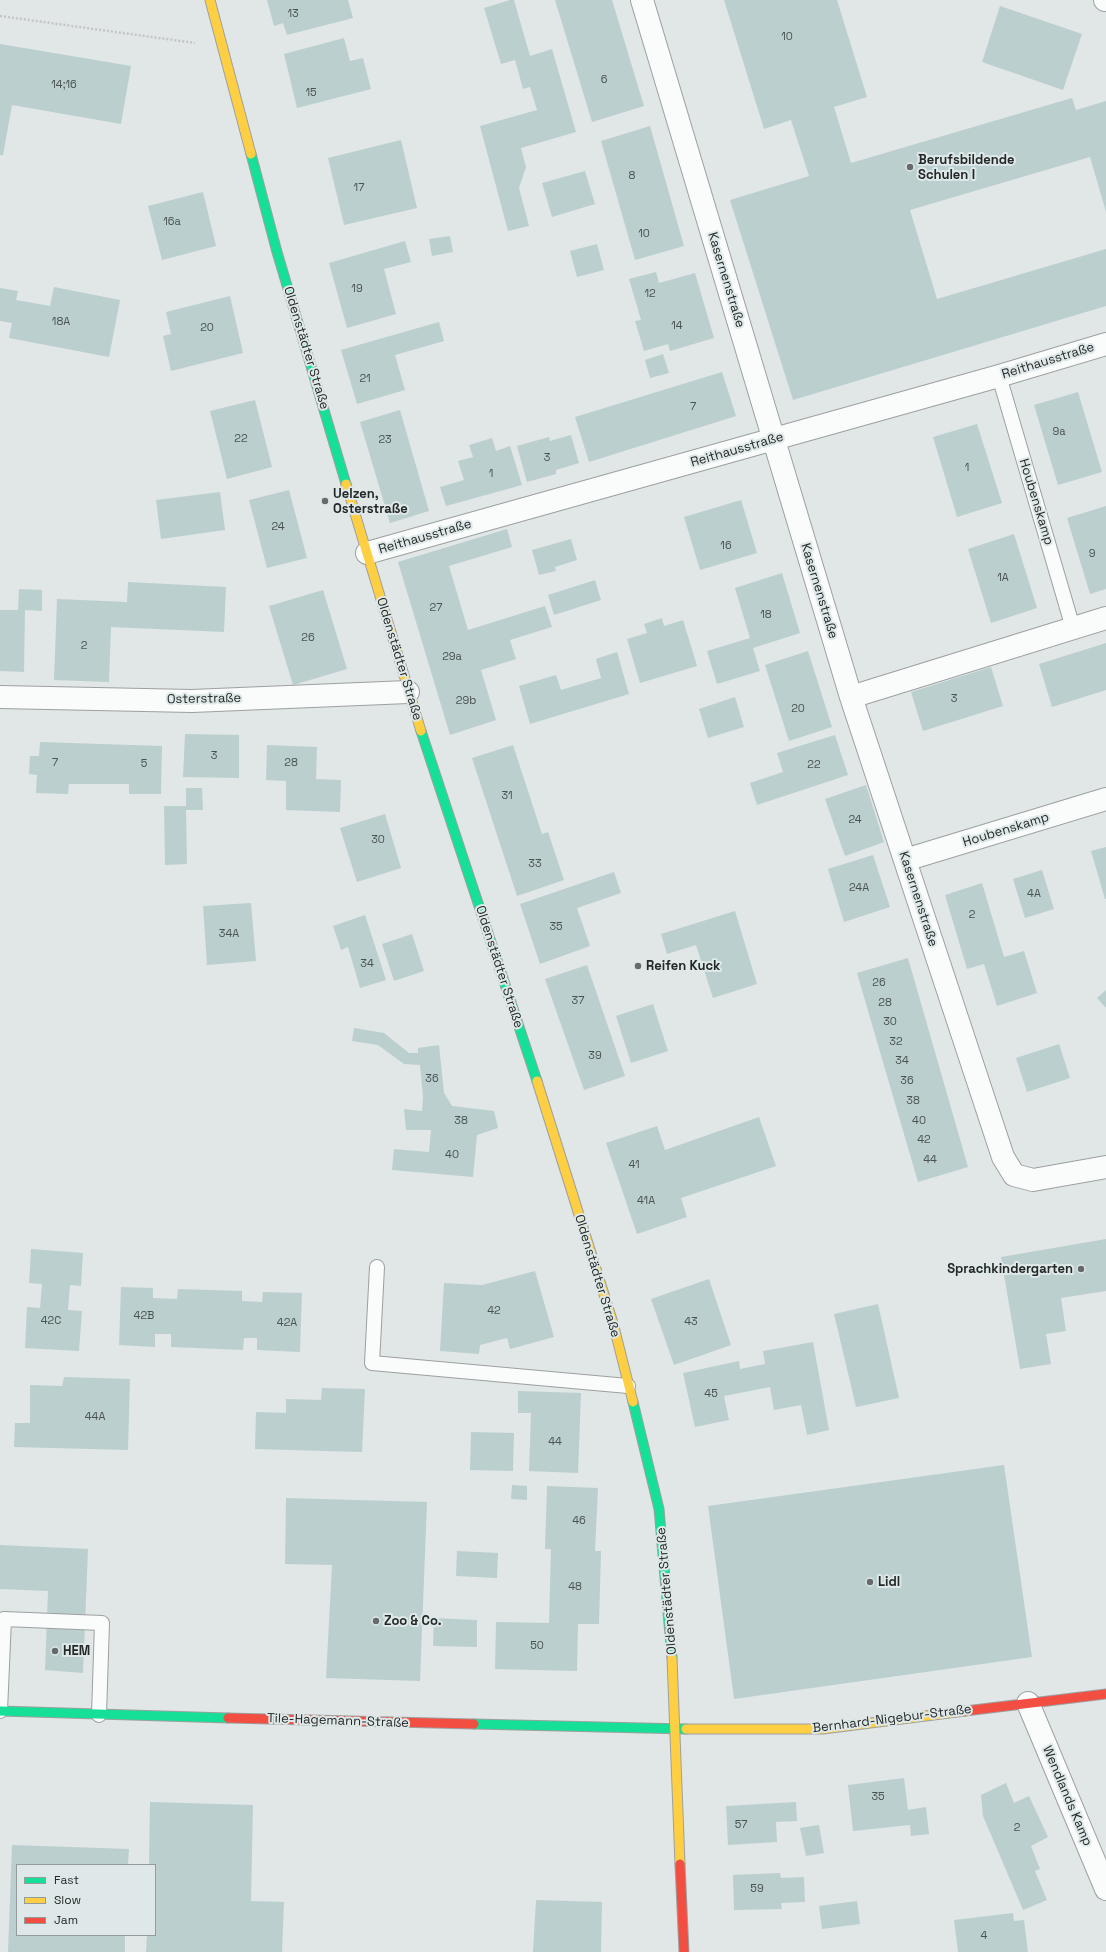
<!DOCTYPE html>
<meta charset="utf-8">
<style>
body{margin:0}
#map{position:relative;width:1106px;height:1952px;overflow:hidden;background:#e1e6e6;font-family:"Space Grotesk",sans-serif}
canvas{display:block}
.legend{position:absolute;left:16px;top:1864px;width:140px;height:72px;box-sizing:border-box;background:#dfe8e8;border:1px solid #949b9b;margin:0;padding:5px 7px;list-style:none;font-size:12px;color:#242828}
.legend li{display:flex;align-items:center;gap:8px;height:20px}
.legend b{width:20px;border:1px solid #949b9b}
</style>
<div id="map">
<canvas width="1106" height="1952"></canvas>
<ul class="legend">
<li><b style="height:5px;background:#16e098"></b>Fast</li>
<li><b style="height:5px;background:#ffcf43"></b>Slow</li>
<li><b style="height:5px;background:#f24e42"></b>Jam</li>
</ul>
</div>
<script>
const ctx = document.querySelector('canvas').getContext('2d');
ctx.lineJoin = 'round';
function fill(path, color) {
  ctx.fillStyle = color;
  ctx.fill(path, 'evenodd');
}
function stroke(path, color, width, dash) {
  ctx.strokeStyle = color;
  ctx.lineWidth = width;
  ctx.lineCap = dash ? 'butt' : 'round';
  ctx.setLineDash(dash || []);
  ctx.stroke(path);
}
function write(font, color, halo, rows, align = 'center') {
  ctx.font = font + ' "Space Grotesk",sans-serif';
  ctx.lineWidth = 4;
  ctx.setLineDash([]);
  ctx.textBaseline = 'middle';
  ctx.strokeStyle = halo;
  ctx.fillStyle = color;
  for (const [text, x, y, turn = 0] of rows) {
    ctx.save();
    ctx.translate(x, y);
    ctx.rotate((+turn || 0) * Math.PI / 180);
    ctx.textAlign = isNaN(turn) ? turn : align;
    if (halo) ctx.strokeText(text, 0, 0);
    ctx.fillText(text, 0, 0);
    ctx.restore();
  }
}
const building = new Path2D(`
 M267,0H348L353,18L287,35L283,23L274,26Z
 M510,0H514L530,56L552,49L576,132L521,148L526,167L519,188L529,226L508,231L480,126L537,110L530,87L523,89L515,60L501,64L484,8Z
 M555,0H612L644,106L592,122Z
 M724,0H837L867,97L834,107L851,163L1072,98L1076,110L1106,101V212L1090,157L910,210L937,299L1106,249V306L793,400L730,200L809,176L791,120L764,129Z
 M1000,6L1082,34L1063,90L982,62Z
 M344,38L350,61L363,58L371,89L297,108L284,54Z
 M0,44L131,66L121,124L12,105L3,155H0Z
 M650,126L684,246L635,260L601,141Z
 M401,140L417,208L344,225L328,158Z
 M585,171L595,204L552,217L542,183Z
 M203,192L216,246L162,260L148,206Z
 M450,236L453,252L432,256L429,239Z
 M405,241L411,262L384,269L396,314L347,328L329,263Z
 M597,244L604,270L577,277L570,251Z
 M656,272L659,283L695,273L714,338L670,351L668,344L644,351L635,321L641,320L629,279Z
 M54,287L120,300L109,357L9,338L12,323L0,321V288L18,291L16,300L50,306Z
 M230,296L243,353L171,371L163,336L171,334L166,312Z
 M439,322L444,341L395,355L405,390L357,404L341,350Z
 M663,354L669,373L650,378L645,360Z
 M722,372L736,416L589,462L575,417Z
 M1078,392L1102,472L1058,485L1034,405Z
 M255,400L272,467L227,479L210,411Z
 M400,410L429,511L390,523L360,422Z
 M977,424L1002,503L957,517L933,437Z
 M571,435L579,463L556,470V474L527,482L517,446L549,437L550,441Z
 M492,438L496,451L510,446L522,485L446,506L440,487L464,480L458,461L473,457L469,445Z
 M289,490L307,558L267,568L249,500Z
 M220,492L225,530L161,539L156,500Z
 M741,500L757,553L700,570L684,517Z
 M1106,506V589L1090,594L1067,518Z
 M507,529L512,547L449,566L468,630L545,606L552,627L510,640L516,659L481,670L496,720L450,735L398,562Z
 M1014,534L1037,608L991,623L968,549Z
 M571,539L577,560L555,567L556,571L539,575L532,550Z
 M782,573L800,633L753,648L760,671L717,684L707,651L750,638L735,588Z
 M595,580L601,600L554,615L548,595Z
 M128,582L226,587L224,632L111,627L109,682L54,680L57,599L127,602Z
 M19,589L42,590V611L25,610L24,672L0,671V610H18Z
 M323,590L347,669L293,685L269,606Z
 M662,618L664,626L683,620L697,666L640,683L627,639L647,633L644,624Z
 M1106,643V690L1052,707L1039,664Z
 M808,651L832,727L789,741L765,665Z
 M617,652L629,694L530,724L519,686L556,675L561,690L601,678L596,659Z
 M991,667L1003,706L923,731L911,692Z
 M735,697L744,727L708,738L699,709Z
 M185,734L239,735V778L183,777Z
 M835,735L848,775L757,805L750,783L783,772L777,753Z
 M40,742L162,746L161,794H129V784H69L68,794L36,793L37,775L29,774L30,756H39Z
 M267,745L317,747L316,779L341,780L340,812L286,810V781L266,780Z
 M513,745L542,834L548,832L564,880L517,896L472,758Z
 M866,785L884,842L845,856L825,799Z
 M186,788H202L203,810H186L187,864L165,865L164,806H186Z
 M385,814L401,868L357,882L340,828Z
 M1106,847V899H1105L1091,851Z
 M873,855L890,907L844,922L828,869Z
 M1042,870L1054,909L1025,918L1013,879Z
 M614,872L621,893L577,908L590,946L540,964L520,904Z
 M982,883L1004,957L1024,951L1037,993L997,1006L984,964L967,969L945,895Z
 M251,903L256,961L207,965L203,906Z
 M735,911L757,984L713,998L696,945L667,954L661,934Z
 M365,915L386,980L360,988L348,947L341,950L333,926Z
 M412,934L424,971L394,981L382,944Z
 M908,958L968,1167L918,1182L857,973Z
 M587,965L625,1076L584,1090L545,979Z
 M1106,990V1008L1097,998Z
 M653,1004L668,1051L631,1063L616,1016Z
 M354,1028L384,1033L409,1053H418V1048L439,1045L444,1093L452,1106L494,1111L498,1128L477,1135L473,1177L392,1170L394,1149L429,1152L431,1130H406L404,1109L422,1111L423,1097L420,1065L404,1064L378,1045L352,1041Z
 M1059,1044L1070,1078L1027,1092L1016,1058Z
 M759,1117L776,1166L681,1198L687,1217L637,1234L606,1143L657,1126L665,1150Z
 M1106,1239V1291L1061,1298L1066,1331L1046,1334L1051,1364L1020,1369L1001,1257Z
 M31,1249L83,1253L81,1286L70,1285L68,1310L82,1311L79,1351L25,1348L27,1307L40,1308L42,1284L29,1283Z
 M535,1271L554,1337L510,1349L507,1338L480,1345L479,1354L440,1351L444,1283L482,1285Z
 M709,1279L731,1345L674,1365L651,1299Z
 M121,1287L153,1288V1298L177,1299L178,1289L242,1291V1301L262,1302L263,1292L302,1293L300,1352L257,1350V1338H244L243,1350L171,1347V1334H155V1347L119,1345Z
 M878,1304L899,1398L856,1407L834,1314Z
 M813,1342L829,1430L807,1435L801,1405L774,1410L770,1387L724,1396L729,1420L695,1427L683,1373L739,1361L740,1369L765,1364L763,1351Z
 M64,1377L130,1379L128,1450L14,1447L15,1423H30V1385L62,1386Z
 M322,1388L365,1389L362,1452L255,1449L256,1412L286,1413V1399L321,1400Z
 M518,1391L581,1393L578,1473L529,1471L531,1413H518Z
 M471,1432L514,1433L513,1471L470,1470Z
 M1004,1465L1032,1657L734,1699L708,1506Z
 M512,1485L527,1486V1500L511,1499Z
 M547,1486L598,1488L595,1551H601L599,1624H578L577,1671L495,1669L496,1622L549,1623L551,1549H545Z
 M286,1498L427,1502L420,1681L326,1678L332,1565L285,1564Z
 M0,1545L88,1549L83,1673L45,1670L48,1591L0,1589Z
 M457,1551L498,1553L497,1578L456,1576Z
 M434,1618L477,1620V1647L433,1646Z
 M904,1778L908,1810L926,1807L929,1834L911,1836L910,1825L853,1831L848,1785Z
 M1006,1783L1014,1803L1029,1796L1048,1837L1031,1846L1040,1869L1035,1871L1047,1900L1023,1910L983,1816L981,1795Z
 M150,1802L253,1805L251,1901L284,1902L282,1952H146L147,1935H155V1865H149Z
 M796,1802L797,1821L776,1822L777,1842L728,1845L726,1806Z
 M819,1825L824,1853L806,1856L800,1828Z
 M12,1845L129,1849L128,1865H17V1935H125V1952H8Z
 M780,1873L781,1878L804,1877L805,1902L781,1903L782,1909L734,1910L733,1875Z
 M536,1900L602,1902L601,1952H533Z
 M857,1901L860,1924L822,1929L819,1906Z
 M1013,1913L1014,1921L1024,1920L1028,1952H958L954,1920Z`);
const path = new Path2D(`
 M0,16L195,43`);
const lane = new Path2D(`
 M999,376L1073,628
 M377,1267L372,1363L628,1386
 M0,1711L4,1619L102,1623L99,1715`);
const street = new Path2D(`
 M642,0L851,697L1003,1157L1014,1175L1033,1180L1106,1167
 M1105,0H1106
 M367,553L999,376L1106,344
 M0,697L192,701L408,692
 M851,697L1106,618
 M905,860L1106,799
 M1028,1703L1106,1889`);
const fast = new Path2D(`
 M251,154L277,252L346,484
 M421,731L537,1081
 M633,1402L659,1509L672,1658
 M0,1711L228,1718
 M474,1724L686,1729`);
const slow = new Path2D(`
 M210,0L251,154
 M346,484L421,731
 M537,1081L613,1323L633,1402
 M672,1658L680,1864
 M686,1729H823L965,1711`);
const jam = new Path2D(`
 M965,1711L1106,1694
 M228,1718L474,1724
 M680,1864L684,1952`);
const markers = [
 [910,167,4,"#666a6a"],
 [325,501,4,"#666a6a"],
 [638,966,4,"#666a6a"],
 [1081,1269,4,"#666a6a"],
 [870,1582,4,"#666a6a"],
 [376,1621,4,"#666a6a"],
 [55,1651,4,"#666a6a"]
];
const numberNames = [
 ["13",293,14],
 ["10",787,37],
 ["6",604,80],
 ["14;16",64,85],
 ["15",311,93],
 ["8",632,176],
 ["17",359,188],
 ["16a",172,222],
 ["10",644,234],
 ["19",357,289],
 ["12",650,294],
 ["18A",61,322],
 ["14",677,326],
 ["20",207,328],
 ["21",365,379],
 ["7",693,407],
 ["9a",1059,432],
 ["22",241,439],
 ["23",385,440],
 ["3",547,458],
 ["1",967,468],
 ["1",491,474],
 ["24",278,527],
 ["16",726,546],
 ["9",1092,554],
 ["1A",1003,578],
 ["27",436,608],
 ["18",766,615],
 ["26",308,638],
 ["2",84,646],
 ["29a",452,657],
 ["3",954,699],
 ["29b",466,701],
 ["20",798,709],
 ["3",214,756],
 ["7",55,763],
 ["28",291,763],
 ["5",144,764],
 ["22",814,765],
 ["31",507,796],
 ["24",855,820],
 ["30",378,840],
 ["33",535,864],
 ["24A",859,888],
 ["4A",1034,894],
 ["2",972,915],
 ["35",556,927],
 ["34A",229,934],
 ["34",367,964],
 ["26",879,983],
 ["37",578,1001],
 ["28",885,1003],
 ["30",890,1022],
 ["32",896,1042],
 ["39",595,1056],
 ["34",902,1061],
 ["36",432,1079],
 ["36",907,1081],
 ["38",913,1101],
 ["38",461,1121],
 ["40",919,1121],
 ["42",924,1140],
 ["40",452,1155],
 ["44",930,1160],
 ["41",634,1165],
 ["41A",646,1201],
 ["42",494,1311],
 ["42B",144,1316],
 ["42C",51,1321],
 ["43",691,1322],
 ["42A",287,1323],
 ["45",711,1394],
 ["44A",95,1417],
 ["44",555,1442],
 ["46",579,1521],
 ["48",575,1587],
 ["50",537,1646],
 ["35",878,1797],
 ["57",741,1825],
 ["2",1017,1828],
 ["59",757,1889],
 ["4",984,1936]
];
const poiNames = [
 ["Berufsbildende",918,160],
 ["Schulen I",918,175],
 ["Uelzen,",333,494],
 ["Osterstraße",333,509],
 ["Reifen Kuck",646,966],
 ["Sprachkindergarten",1073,1269,"right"],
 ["Lidl",878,1582],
 ["Zoo & Co.",384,1621],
 ["HEM",63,1651]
];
const streetNames = [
 ["Kasernenstraße",726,280,73],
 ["Oldenstädter Straße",306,348,73],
 ["Reithausstraße",1048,361,-17],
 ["Reithausstraße",737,450,-16],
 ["Houbenskamp",1036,502,73],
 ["Reithausstraße",425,537,-16],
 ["Kasernenstraße",819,591,73],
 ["Oldenstädter Straße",399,659,73],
 ["Osterstraße",204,699,-1],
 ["Houbenskamp",1006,830,-17],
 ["Kasernenstraße",918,899,72],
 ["Oldenstädter Straße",499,967,72],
 ["Oldenstädter Straße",597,1276,73],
 ["Oldenstädter Straße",667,1591,-95],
 ["Bernhard-Nigebur-Straße",892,1719,-7],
 ["Tile-Hagemann-Straße",338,1721,2],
 ["Wendlands Kamp",1067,1796,67]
];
fill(building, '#bbcfcf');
stroke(lane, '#9da0a0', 16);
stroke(street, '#9da0a0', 24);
stroke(fast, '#9da0a0', 11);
stroke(slow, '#9da0a0', 11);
stroke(jam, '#9da0a0', 11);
stroke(path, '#c4c5c5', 2.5, [2, 2]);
stroke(lane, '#fafbfb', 14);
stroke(street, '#fafbfb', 22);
stroke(fast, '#16e098', 9);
stroke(slow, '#ffcf43', 9);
stroke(jam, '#f24e42', 9);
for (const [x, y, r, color] of markers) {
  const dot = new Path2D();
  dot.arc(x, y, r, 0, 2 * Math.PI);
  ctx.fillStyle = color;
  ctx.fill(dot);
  stroke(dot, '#dfe8e8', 1.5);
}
write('11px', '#4a5252', null, numberNames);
write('bold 13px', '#242828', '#dfe8e8', poiNames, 'left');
write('13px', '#242828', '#dfe8e8', streetNames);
</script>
